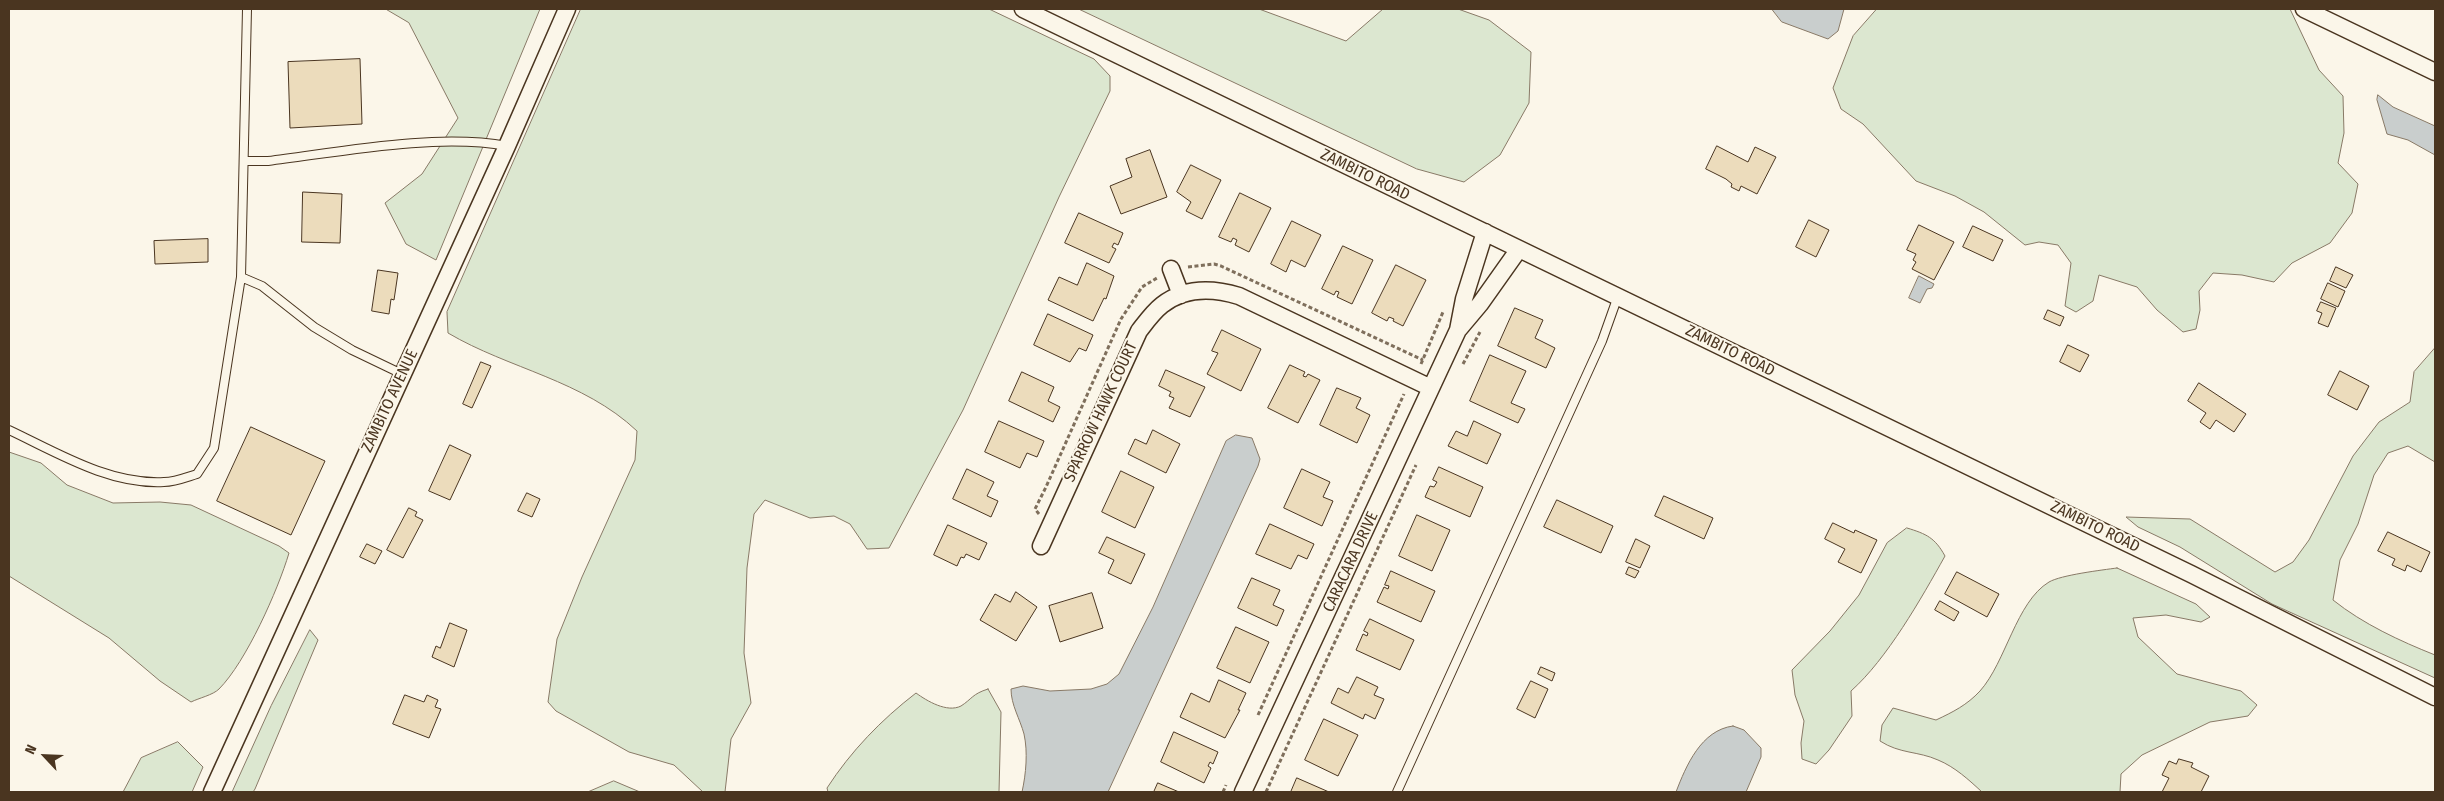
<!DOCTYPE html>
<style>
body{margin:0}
#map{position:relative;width:2444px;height:801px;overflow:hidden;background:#fbf6e9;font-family:"Fira Sans Condensed",sans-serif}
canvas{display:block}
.frame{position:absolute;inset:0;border:10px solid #4a3520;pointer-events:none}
.north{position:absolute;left:20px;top:731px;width:50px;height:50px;-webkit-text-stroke:4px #fbf6e9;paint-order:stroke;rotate:295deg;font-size:14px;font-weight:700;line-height:20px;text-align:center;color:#4a3520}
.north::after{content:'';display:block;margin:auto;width:18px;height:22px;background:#4a3520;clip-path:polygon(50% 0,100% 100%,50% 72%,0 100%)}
</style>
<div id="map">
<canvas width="2444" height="801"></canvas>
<div class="frame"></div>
<div class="north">N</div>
</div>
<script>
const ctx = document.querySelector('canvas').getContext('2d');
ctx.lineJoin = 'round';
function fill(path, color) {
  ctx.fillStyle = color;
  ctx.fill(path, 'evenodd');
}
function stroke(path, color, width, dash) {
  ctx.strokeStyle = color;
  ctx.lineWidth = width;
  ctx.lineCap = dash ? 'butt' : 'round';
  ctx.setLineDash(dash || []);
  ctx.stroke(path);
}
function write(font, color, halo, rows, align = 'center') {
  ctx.font = font + ' "Fira Sans Condensed",sans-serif';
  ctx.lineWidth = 4;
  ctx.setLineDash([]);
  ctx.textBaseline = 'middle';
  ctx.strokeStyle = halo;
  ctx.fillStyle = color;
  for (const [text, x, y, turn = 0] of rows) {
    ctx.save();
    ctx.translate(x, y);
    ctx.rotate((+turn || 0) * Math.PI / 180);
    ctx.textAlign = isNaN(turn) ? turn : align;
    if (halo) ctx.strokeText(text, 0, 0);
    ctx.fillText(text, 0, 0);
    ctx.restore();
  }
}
const green = new Path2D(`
 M386,9H540L436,260L406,244L385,203L422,174L458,118L409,23Z
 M581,9H989L1094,59L1110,76V91L1059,197L963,410L889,548L867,549L850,524L834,516L810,518L765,500L754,514L747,568L744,653L751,703L731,739L725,792H703L674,765L629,752L556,711L548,702L557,639L582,577L635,460L637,431C583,380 509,369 448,333L447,312Z
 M1079,9H1259L1346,41L1383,9H1458L1489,20L1531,52L1529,103L1500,155L1464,182L1417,169Z
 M1877,9H2290L2319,70L2343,96L2344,133L2338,163L2358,184L2352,213L2330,243L2292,263L2274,282L2242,275L2213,273L2199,291L2200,310L2196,329L2183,332L2157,310L2137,287L2099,275L2093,301L2076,312L2065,306L2071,263L2058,245L2039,242L2025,245L1984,212L1955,196L1916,181L1863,124L1841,109L1833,88L1853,36Z
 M2435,348V462L2408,446L2388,453L2374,475L2358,524L2340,560L2333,600C2363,624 2400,641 2435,655V678L2272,604L2180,547L2138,527L2126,517L2190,519L2275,572L2293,562L2309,540L2353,456L2379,422L2410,402L2414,372Z
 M9,452L41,463L67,485L113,503L160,502L191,505L279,546L289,553C278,590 246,662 219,689C213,695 199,698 191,702L160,681L109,638L9,576Z
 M1907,528C1927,534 1935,538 1945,556C1921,599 1887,659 1851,691L1852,716L1829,750L1816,764L1802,759L1801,743L1804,721L1795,695L1792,670L1830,631L1859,595L1887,543Z
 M2117,568L2196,604L2210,617L2201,622L2166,615L2133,618L2138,637L2177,674L2241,691L2257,705L2248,716L2210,722L2142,755L2121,774L2120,792H1982C1969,780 1955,767 1938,760C1918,751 1900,754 1880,741L1882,725L1893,708L1936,720C1953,712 1967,705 1980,691C2006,662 2016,602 2049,582C2061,575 2102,570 2117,568Z
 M310,630L318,640L255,789L253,792H232L271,706Z
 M988,689L1001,712L999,792H828L827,788C851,751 881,720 916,693C927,701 947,713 961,706C972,699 972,694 988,689Z
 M178,742L203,767L192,792H123L141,758Z
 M614,781L640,792H588Z`);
const water = new Path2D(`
 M1772,9H1844L1838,31L1828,39L1782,22Z
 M2378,95L2393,107L2435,126V155L2408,140L2387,134L2377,100Z
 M1919,276L1934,284L1932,288L1927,289L1920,303L1909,298Z
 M1236,435L1252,438L1260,459L1258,466L1108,792H1022C1026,774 1028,752 1024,734C1020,719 1011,705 1011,689L1023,686L1050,691L1091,689L1107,684L1119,674L1153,607L1226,441Z
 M1733,726L1744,730L1761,748V757L1746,792H1676C1686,766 1701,730 1733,726Z`);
const building = new Path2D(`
 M360,59L362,124L290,128L288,62Z
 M1717,146L1748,162L1755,147L1776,157L1757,194L1741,186L1739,191L1731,187L1732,184L1726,179L1706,169Z
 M1150,150L1167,197L1121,214L1110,186L1132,177L1126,159Z
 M1191,165L1221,180L1202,219L1186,211L1191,202L1177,192Z
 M303,192L342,194L340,243L302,242Z
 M1240,193L1271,208L1249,252L1235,245L1237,240L1233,238L1231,242L1219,237Z
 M1079,213L1123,233L1118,245L1114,243L1112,247L1116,249L1109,263L1065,243Z
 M1809,220L1829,230L1816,257L1796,247Z
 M1292,221L1321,235L1305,267L1291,260L1286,272L1271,264Z
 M1919,225L1954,242L1934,280L1912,269L1916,262L1913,260L1916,254L1907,250Z
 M1973,226L2003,240L1993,261L1963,247Z
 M208,239V262L155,264L154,241Z
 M1343,246L1373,260L1352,304L1337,297L1339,292L1336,291L1334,295L1322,289Z
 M1087,263L1114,276L1106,299L1104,298L1093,321L1048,300L1059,277L1077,285Z
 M1396,265L1426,280L1403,326L1393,321L1394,319L1389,317L1387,321L1372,313Z
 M2336,267L2353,275L2346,288L2330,281Z
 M378,270L398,273L394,300L391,299L389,314L372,311Z
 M2328,283L2345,291L2338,307L2321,299Z
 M2321,302L2336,308L2328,327L2318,323L2322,313L2317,311Z
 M1515,308L1543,320L1535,338L1555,348L1546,368L1498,346Z
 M2048,310L2064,317L2060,326L2044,319Z
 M1048,314L1093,335L1086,351L1079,348L1070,362L1034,345Z
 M1222,330L1261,349L1241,391L1207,374L1218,353L1212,351Z
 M2068,345L2089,355L2080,372L2060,362Z
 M1490,355L1526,371L1511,403L1525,409L1518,423L1470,401Z
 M481,362L491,366L472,408L463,404Z
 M1290,365L1305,372L1303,376L1306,377L1308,374L1320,380L1298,423L1268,408Z
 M1166,370L1205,387L1190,417L1169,408L1174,398L1169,396L1171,392L1159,386Z
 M2340,371L2369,386L2357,410L2328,395Z
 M1022,372L1054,387L1048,401L1060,407L1053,422L1009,401Z
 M2199,383L2246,414L2234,432L2216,420L2210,429L2200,422L2206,413L2188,401Z
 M1337,388L1361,398L1356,408L1370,415L1357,443L1320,425Z
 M999,421L1044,441L1037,457L1027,453L1020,468L985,452Z
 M1474,421L1501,434L1487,464L1448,446L1456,431L1467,436Z
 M251,427L325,461L291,535L217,501Z
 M1153,430L1180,444L1166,473L1128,454L1135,439L1146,444Z
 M450,445L471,455L450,500L429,491Z
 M1439,467L1483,487L1470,517L1425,497L1430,486L1434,487L1437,482L1433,480Z
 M967,469L994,482L987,496L998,501L991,517L953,499Z
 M1302,469L1330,482L1323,497L1333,501L1322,526L1284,508Z
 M1121,471L1154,487L1135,528L1102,512Z
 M527,493L540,499L532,517L518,511Z
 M1664,496L1713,518L1704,539L1655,516Z
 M1557,500L1613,526L1601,553L1544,527Z
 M409,508L417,512L415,516L423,520L403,558L387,550Z
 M1417,515L1450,530L1432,571L1399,556Z
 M1833,523L1854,533L1855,530L1877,540L1861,573L1838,562L1845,549L1825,539Z
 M1270,524L1314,544L1307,559L1298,555L1291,569L1256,554Z
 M948,525L987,543L979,560L966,554L964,558L961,557L957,566L934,555Z
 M2388,532L2430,552L2421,572L2407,565L2405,571L2392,565L2395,559L2378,551Z
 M1107,537L1145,554L1131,584L1108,573L1114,560L1099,553Z
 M1636,539L1650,546L1640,568L1626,562Z
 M367,544L382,551L375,564L360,557Z
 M1629,567L1639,571L1635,578L1626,574Z
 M1391,571L1435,591L1421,622L1377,602L1384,587L1388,589L1389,586L1385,585Z
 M1957,572L1999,594L1987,617L1945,594Z
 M1252,578L1280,590L1273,605L1284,610L1277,626L1238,608Z
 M1016,592L1037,607L1016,641L980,620L995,594L1010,602Z
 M1092,593L1103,628L1060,642L1049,606Z
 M1940,601L1959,612L1954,621L1935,610Z
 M1370,619L1414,640L1400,670L1356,650L1363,634L1367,636L1368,633L1364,631Z
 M450,623L467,630L454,667L432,657L436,646L440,648Z
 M1236,627L1269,642L1250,683L1217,668Z
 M1541,667L1555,673L1552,681L1538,674Z
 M1357,677L1378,687L1374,695L1384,699L1375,719L1365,714L1363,719L1331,703L1338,688L1348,693Z
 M1219,680L1246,693L1238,710H1240L1225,738L1180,717L1191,693L1209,702Z
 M1531,681L1548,689L1535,718L1517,709Z
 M405,695L424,702L427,695L438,700L435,707L441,709L429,738L393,724Z
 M1324,719L1358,735L1338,776L1305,760Z
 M1174,732L1218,752L1213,764L1210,762L1208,766L1211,768L1204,783L1161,762Z
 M2179,759L2193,763L2191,767L2209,776L2201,792H2162L2169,778L2162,775L2169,761L2176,764Z
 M1297,778L1329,792H1291Z
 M1158,783L1179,792H1154Z`);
const path = new Path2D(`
 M1188,267L1214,264L1221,266L1423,360
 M1421,364L1443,312
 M1463,364L1480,332
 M1039,514L1035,509L1046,487L1121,319L1142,287L1157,278
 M1258,715L1404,394
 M1223,792L1226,785
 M1266,792L1416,465`);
const service = new Path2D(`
 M245,161H268C340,152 436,133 507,146
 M241,277L262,286L314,327L352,350L402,374
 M9,430C56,452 109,485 164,482C175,482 187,477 197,474L214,448L241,277L247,9
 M1397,792L1602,341L1618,296`);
const minor = new Path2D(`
 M1023,9L2191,574L2435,697
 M2304,9L2435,72
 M1171,269L1181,295
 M1459,329L1480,304L1519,249
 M1041,546L1139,331C1146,322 1153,312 1162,305C1185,287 1213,288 1239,296L1431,388
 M212,792L507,146L567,9
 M1243,792L1458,330L1464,299L1485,232`);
const streetNames = [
 ["ZAMBITO ROAD",1365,175,26],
 ["ZAMBITO ROAD",1730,351,26],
 ["ZAMBITO AVENUE",390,401,-65],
 ["SPARROW HAWK COURT",1101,412,-65],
 ["ZAMBITO ROAD",2095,527,26],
 ["CARACARA DRIVE",1351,562,-65]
];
fill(green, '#dce7d0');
stroke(green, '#887966', 1);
fill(water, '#c9cecd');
stroke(water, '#887966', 1);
fill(building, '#ecdcbc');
stroke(building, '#4a3520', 1);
stroke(service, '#4a3520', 10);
stroke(minor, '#4a3520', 19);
stroke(path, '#7f6f5c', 3, [4, 2.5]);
stroke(service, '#fbf6e9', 8);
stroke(minor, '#fbf6e9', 16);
write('16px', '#4a3520', '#fbf6e9', streetNames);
</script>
